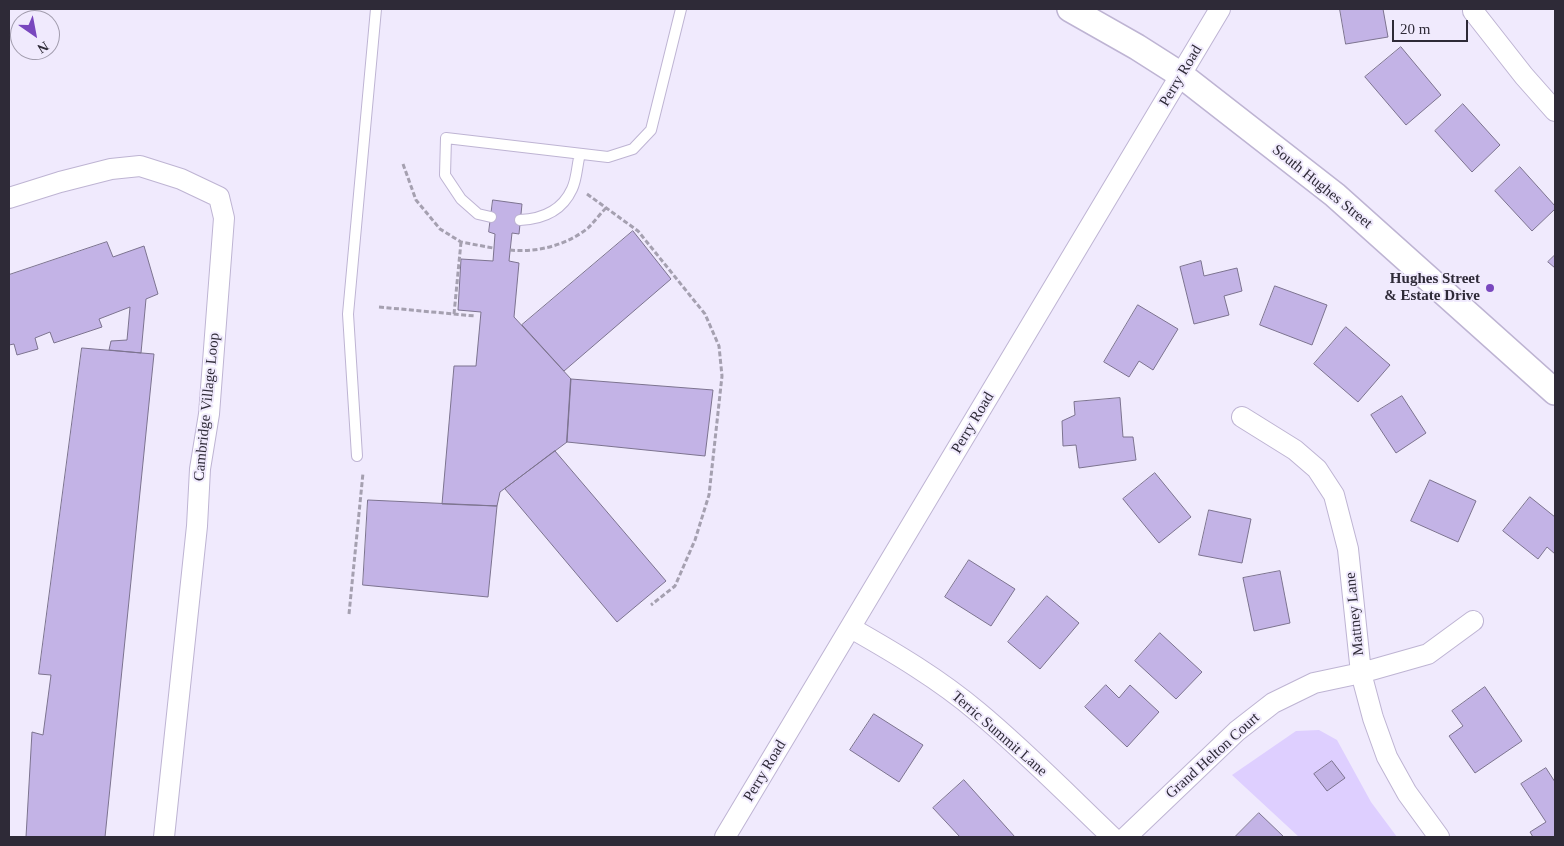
<!DOCTYPE html>
<style>
body{margin:0}
#map{position:relative;width:1564px;height:846px;overflow:hidden;background:#f0eafd;font-family:Georgia,serif}
canvas{display:block}
.frame{position:absolute;inset:0;border:10px solid #2e2a37;pointer-events:none}
.north{position:absolute;left:10px;top:10px;width:50px;height:50px;box-sizing:border-box;background:#f0eafd;border:1px solid #a29dae;border-radius:50%;rotate:147deg;font-size:14px;font-weight:700;line-height:20px;text-align:center;color:#2e2a37}
.north::after{content:'';display:block;margin:auto;width:18px;height:22px;background:#7947be;clip-path:polygon(50% 0,100% 100%,50% 72%,0 100%)}
.scale{position:absolute;left:1392px;top:20px;width:76px;height:22px;box-sizing:border-box;border:2px solid #2e2a37;border-top:0;padding-left:6px;font-size:15px;line-height:18px;white-space:nowrap;color:#2e2a37;-webkit-text-stroke:4px #f0eafd;paint-order:stroke}
</style>
<div id="map">
<canvas width="1564" height="846"></canvas>
<div class="frame"></div>
<div class="north">N</div>
<div class="scale">20 m</div>
</div>
<script>
const ctx = document.querySelector('canvas').getContext('2d');
ctx.lineJoin = 'round';
function fill(path, color) {
  ctx.fillStyle = color;
  ctx.fill(path, 'evenodd');
}
function stroke(path, color, width, dash) {
  ctx.strokeStyle = color;
  ctx.lineWidth = width;
  ctx.lineCap = dash ? 'butt' : 'round';
  ctx.setLineDash(dash || []);
  ctx.stroke(path);
}
function write(font, color, halo, rows, align = 'center') {
  ctx.font = font + ' Georgia,serif';
  ctx.lineWidth = 4;
  ctx.setLineDash([]);
  ctx.textBaseline = 'middle';
  ctx.strokeStyle = halo;
  ctx.fillStyle = color;
  for (const [text, x, y, turn = 0] of rows) {
    ctx.save();
    ctx.translate(x, y);
    ctx.rotate((+turn || 0) * Math.PI / 180);
    ctx.textAlign = isNaN(turn) ? turn : align;
    if (halo) ctx.strokeText(text, 0, 0);
    ctx.fillText(text, 0, 0);
    ctx.restore();
  }
}
const green = new Path2D(`
 M1319,730L1337,740L1371,802L1397,837H1299L1232,775L1296,731Z`);
const building = new Path2D(`
 M1340,9H1383L1388,37L1346,44Z
 M1401,47L1441,95L1406,125L1365,77Z
 M1463,104L1500,145L1472,172L1435,131Z
 M1520,167L1555,206V209L1532,231L1495,191Z
 M493,200L522,204L519,234L512,233L509,261L519,263L514,317L571,379L567,442L500,492L497,506L442,504L454,366H476L481,312L458,310L461,259L493,261L495,234L489,232Z
 M633,231L671,279L564,371L522,325Z
 M107,242L113,257L144,246L158,294L146,299L141,353L109,350L111,341L127,340L130,307L99,319L102,327L54,343L50,332L35,338L38,349L17,355L14,344L9,345V275Z
 M1555,255V268L1548,262Z
 M1201,261L1204,276L1237,268L1242,291L1224,296L1229,315L1194,324L1180,267Z
 M1275,286L1327,305L1312,345L1260,325Z
 M1138,305L1178,329L1153,370L1139,361L1129,377L1104,362Z
 M1346,327L1390,365L1358,402L1314,364Z
 M82,348L154,354L105,837H26L32,732L43,735L51,675L39,674Z
 M571,379L713,390L705,456L567,442Z
 M1402,396L1426,433L1396,453L1371,415Z
 M1120,398L1123,437H1133L1136,460L1079,468L1076,445L1063,446L1062,421L1075,415L1074,402Z
 M555,451L666,581L617,622L505,489Z
 M1155,473L1191,517L1159,543L1123,499Z
 M1430,480L1476,501L1458,542L1411,521Z
 M1530,497L1555,517V554L1547,547L1538,559L1503,531Z
 M368,500L497,506L488,597L363,585Z
 M1209,510L1251,519L1242,563L1199,555Z
 M969,560L1015,589L991,626L945,597Z
 M1280,571L1290,623L1254,631L1243,578Z
 M1047,596L1079,623L1040,669L1008,642Z
 M1160,633L1202,672L1176,699L1135,661Z
 M1106,685L1119,698L1130,685L1159,712L1127,747L1085,707Z
 M1485,687L1522,741L1475,773L1449,736L1463,726L1452,711Z
 M874,714L923,745L899,782L850,750Z
 M1332,761L1345,778L1327,791L1314,774Z
 M1546,768L1555,782V837H1533L1530,832L1546,822L1521,784Z
 M964,780L1015,837H960L933,808Z
 M1259,813L1284,837H1235Z`);
const path = new Path2D(`
 M403,164L416,200L440,229L461,242L493,248
 M587,194L638,231L705,314L719,346L722,376L709,495L695,540L675,586L651,605
 M510,250C537,253 567,245 588,228C594,222 600,214 606,208
 M379,307L475,316
 M454,314L461,242
 M349,614L363,473`);
const service = new Path2D(`
 M491,217L478,214L461,199L445,175L446,138L608,157L633,149L651,130L681,9
 M520,220C543,219 562,211 572,189C577,179 577,164 580,154
 M357,456L348,314L376,9`);
const minor = new Path2D(`
 M1473,11L1524,76L1555,111
 M9,198L60,182L111,169L140,166L181,179L219,197L224,218L209,414L200,469L197,526L164,837
 M1242,417L1295,450L1317,469L1334,495L1348,549L1361,673L1373,718L1387,757L1407,793L1439,837
 M851,628C895,653 939,679 978,712C1025,751 1068,795 1112,837
 M725,837L1220,9
 M1126,837L1237,731L1273,703L1314,683L1361,673L1428,654L1473,621`);
const tertiary = new Path2D(`
 M1070,9L1137,47L1181,75L1335,195L1555,392`);
const markers = [
 [1490,288,5,"#7947be"]
];
const streetNames = [
 ["Perry Road",1181,76,-59],
 ["South Hughes Street",1322,187,39],
 ["Cambridge Village Loop",207,407,-84],
 ["Perry Road",973,423,-59],
 ["Mattney Lane",1355,614,-96],
 ["Terric Summit Lane",999,734,41],
 ["Grand Helton Court",1213,756,-42],
 ["Perry Road",765,771,-59]
];
const poiNames = [
 ["Hughes Street",1480,279],
 ["& Estate Drive",1480,296]
];
fill(green, '#decfff');
fill(building, '#c3b3e6');
stroke(building, '#7c738f', 1);
stroke(service, '#beb4d3', 12);
stroke(minor, '#beb4d3', 22);
stroke(tertiary, '#beb4d3', 28);
stroke(path, '#a5a0b0', 3, [5, 2.5]);
stroke(service, '#fff', 10);
stroke(minor, '#fff', 20);
stroke(tertiary, '#fff', 25);
for (const [x, y, r, color] of markers) {
  const dot = new Path2D();
  dot.arc(x, y, r, 0, 2 * Math.PI);
  ctx.fillStyle = color;
  ctx.fill(dot);
  stroke(dot, '#f0eafd', 2);
}
write('15px', '#2e2a37', '#f0eafd', streetNames);
write('bold 15px', '#2e2a37', '#f0eafd', poiNames, 'right');
</script>
